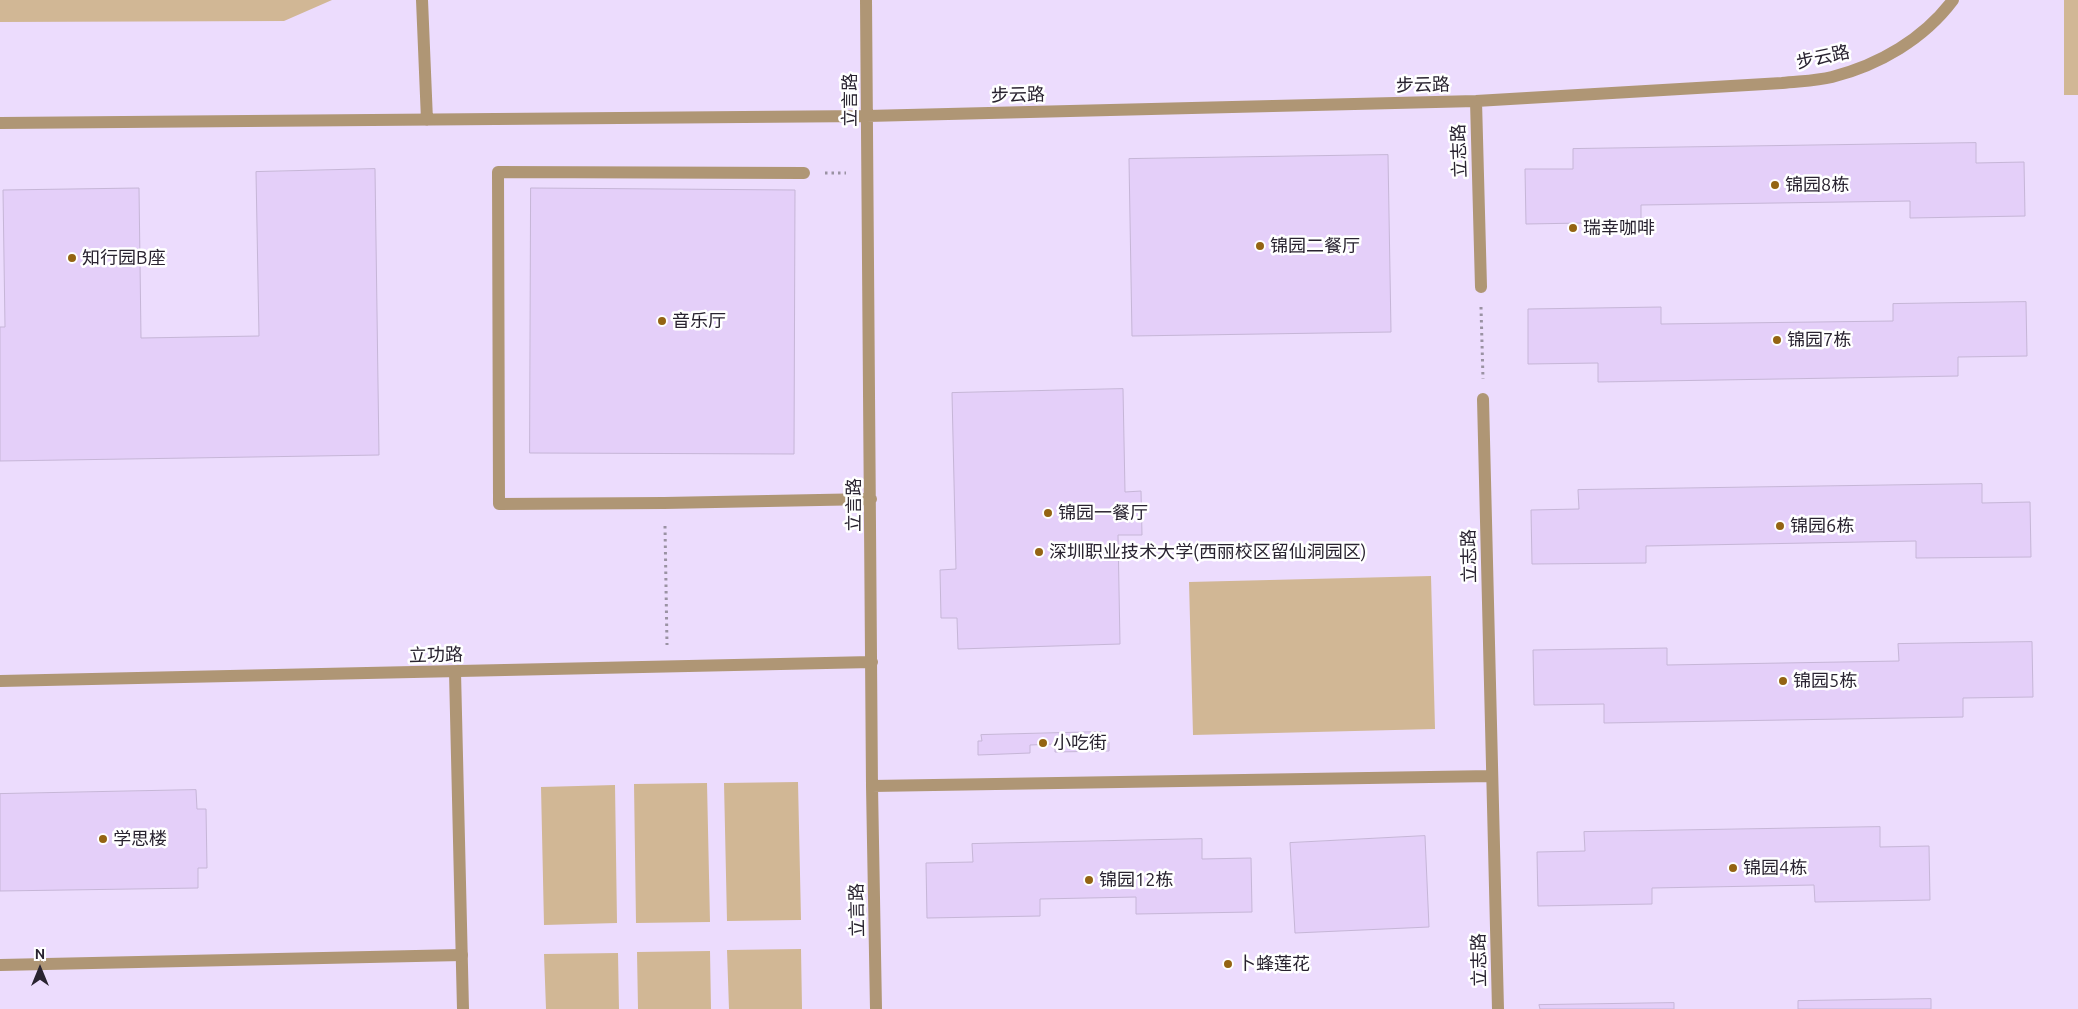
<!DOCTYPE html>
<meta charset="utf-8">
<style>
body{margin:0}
#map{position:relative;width:2078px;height:1009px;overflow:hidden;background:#f3e9fe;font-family:Ubuntu,sans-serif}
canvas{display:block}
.north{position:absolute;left:15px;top:944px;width:50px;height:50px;-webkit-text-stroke:4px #fff;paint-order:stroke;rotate:0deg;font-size:14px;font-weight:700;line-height:20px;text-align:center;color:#292330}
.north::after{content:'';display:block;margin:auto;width:18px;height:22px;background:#292330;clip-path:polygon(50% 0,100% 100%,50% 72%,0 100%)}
</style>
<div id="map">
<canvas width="2078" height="1009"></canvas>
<div class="north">N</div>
</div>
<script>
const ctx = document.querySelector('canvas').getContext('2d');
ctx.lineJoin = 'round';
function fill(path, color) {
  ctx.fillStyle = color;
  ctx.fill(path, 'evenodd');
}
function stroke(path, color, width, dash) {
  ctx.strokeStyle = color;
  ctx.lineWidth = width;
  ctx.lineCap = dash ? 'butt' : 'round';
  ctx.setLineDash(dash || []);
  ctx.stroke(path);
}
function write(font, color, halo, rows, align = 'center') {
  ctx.font = font + ' Ubuntu,"Noto Sans SC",sans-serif';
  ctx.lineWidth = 5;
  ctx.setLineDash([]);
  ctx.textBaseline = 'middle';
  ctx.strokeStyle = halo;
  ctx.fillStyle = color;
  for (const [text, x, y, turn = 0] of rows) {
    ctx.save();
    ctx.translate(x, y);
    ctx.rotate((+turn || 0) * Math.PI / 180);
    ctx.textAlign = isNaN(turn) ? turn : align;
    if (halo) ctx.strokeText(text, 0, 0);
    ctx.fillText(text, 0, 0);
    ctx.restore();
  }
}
const built = new Path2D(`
 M0,0H2064V95H2078V1009H0Z`);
const green = new Path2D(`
 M0,0H332L284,21L0,22Z
 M2064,0H2078V95H2064Z
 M1431,576L1435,729L1193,735L1189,582Z
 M798,782L801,920L727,921L724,783Z
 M707,783L710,922L636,923L634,784Z
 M615,785L617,923L544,925L541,787Z
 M801,949L802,1009H729L727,950Z
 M710,951L711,1009H638L637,952Z
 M618,953L619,1009H546L544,954Z`);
const building = new Path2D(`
 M1976,143V163L2024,162L2025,216L1910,218V201L1641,205V222L1526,224L1525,169H1573V149Z
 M1388,155L1391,332L1132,336L1129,159Z
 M375,169L379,455L0,461V327H5L3,190L139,188L141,338L259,336L256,172Z
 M531,188L795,190L794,454L530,453Z
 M2026,302L2027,356L1958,357V376L1598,382V363L1528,364V309L1661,307V324L1893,321V304Z
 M1123,389L1125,492L1141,491L1142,535H1118L1120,644L958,649L957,618H941L940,570L956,569L952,393Z
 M1982,484V503L2030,502L2031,557L1916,558V541L1646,546V563L1532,564L1531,510L1579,509L1578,490Z
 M2032,642L2033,697L1963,698V717L1604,723V704L1534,705L1533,650L1667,648V665L1899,661L1898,644Z
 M1101,732V742H1109V751L1055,752V744L1030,745V753L978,755V741H982L981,735Z
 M196,790L197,809H206L207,868H198V888L0,891V794Z
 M1880,827V847L1929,846L1930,900L1815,902L1814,885L1652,888V904L1538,906L1537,852L1585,851L1584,832Z
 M1425,836L1429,927L1295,933L1290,843Z
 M1202,839V859L1251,858L1252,912L1136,914V897L1040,899V916L927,918L926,863L973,862L972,844Z
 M1931,999V1009H1798V1001Z
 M1674,1003V1009H1540L1539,1005Z`);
const path = new Path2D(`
 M825,173H846
 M1481,307L1483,379
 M665,526L667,645`);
const service = new Path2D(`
 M422,0L427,120
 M866,0L872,786L876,1009
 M1476,101L1481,287
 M0,123L867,116L1476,101L1782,83C1799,81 1816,81 1832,77C1879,65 1924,39 1953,0
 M804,173L498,172L499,504L664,503L871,499
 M1483,399L1498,1009
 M455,672L463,1009
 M0,681L872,662
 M872,786L1492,776`);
const pedestrian = new Path2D(`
 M0,965L462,955`);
const markers = [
 [1775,185,5,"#946413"],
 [1573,228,5,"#946413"],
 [1260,246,5,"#946413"],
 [72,258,5,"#946413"],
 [662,321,5,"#946413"],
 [1777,340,5,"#946413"],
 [1048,513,5,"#946413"],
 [1780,526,5,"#946413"],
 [1039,552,5,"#946413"],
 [1783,681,5,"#946413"],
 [1043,743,5,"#946413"],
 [103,839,5,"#946413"],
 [1733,868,5,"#946413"],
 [1089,880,5,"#946413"],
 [1228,964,5,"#946413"]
];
const streetNames = [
 ["步云路",1823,57,-12],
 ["步云路",1423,85,-1],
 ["步云路",1018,95,-1],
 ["立言路",850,100,-90],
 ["立志路",1459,151,-92],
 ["立言路",854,505,-90],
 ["立志路",1469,556,-91],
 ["立功路",436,655,-1],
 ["立言路",857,910,-91],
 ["立志路",1479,960,-91]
];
const poiNames = [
 ["锦园8栋",1785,185],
 ["瑞幸咖啡",1583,228],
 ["锦园二餐厅",1270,246],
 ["知行园B座",82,258],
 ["音乐厅",672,321],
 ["锦园7栋",1787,340],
 ["锦园一餐厅",1058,513],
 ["锦园6栋",1790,526],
 ["深圳职业技术大学(西丽校区留仙洞园区)",1049,552],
 ["锦园5栋",1793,681],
 ["小吃街",1053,743],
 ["学思楼",113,839],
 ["锦园4栋",1743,868],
 ["锦园12栋",1099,880],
 ["卜蜂莲花",1238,964]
];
fill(built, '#ecdcfd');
fill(green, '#d1b795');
fill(building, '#e4cff9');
stroke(building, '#c6b6d7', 1);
stroke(path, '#9a92a3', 3, [2.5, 4]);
stroke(service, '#af9675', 12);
stroke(pedestrian, '#af9675', 12);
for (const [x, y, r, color] of markers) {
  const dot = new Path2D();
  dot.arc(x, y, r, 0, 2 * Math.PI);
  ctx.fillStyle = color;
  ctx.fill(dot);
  stroke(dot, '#fff', 2);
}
write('18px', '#292330', '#fff', streetNames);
write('18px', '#292330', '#fff', poiNames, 'left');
</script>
